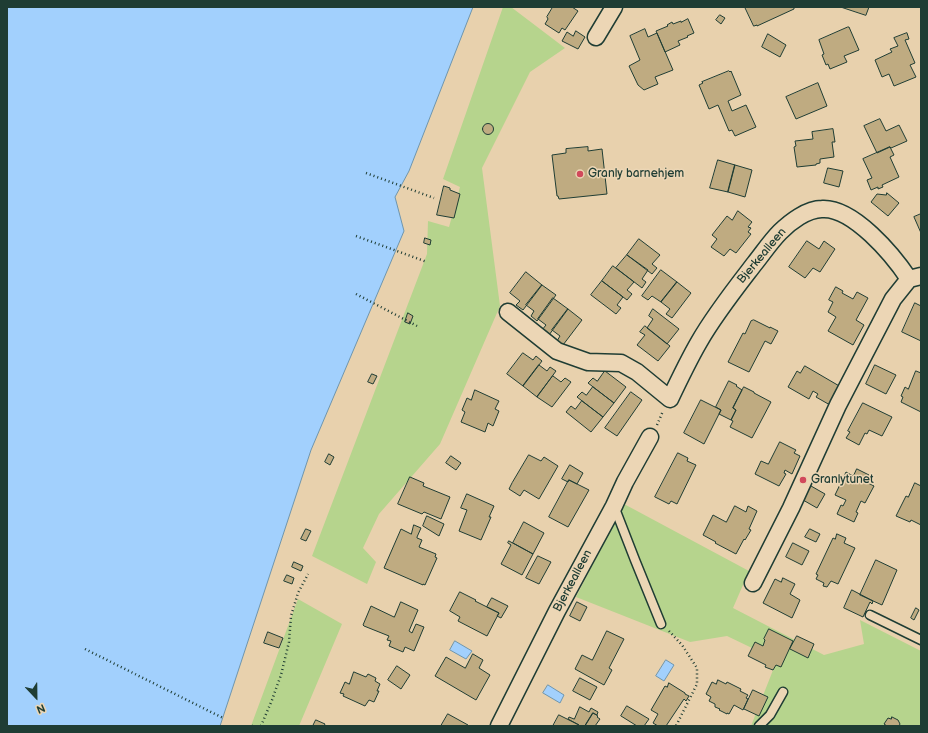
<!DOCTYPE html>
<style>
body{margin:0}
#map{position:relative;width:928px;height:733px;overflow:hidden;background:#e8d1ad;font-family:"Balsamiq Sans",sans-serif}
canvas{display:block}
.frame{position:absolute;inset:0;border:8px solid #1f3d34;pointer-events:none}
.north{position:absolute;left:16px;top:677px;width:40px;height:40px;-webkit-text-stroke:3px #ecd6b5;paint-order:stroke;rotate:158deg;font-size:11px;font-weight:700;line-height:16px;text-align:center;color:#1f3d34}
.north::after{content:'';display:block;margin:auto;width:14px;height:18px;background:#1f3d34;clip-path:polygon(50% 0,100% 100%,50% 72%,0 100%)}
</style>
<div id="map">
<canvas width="928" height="733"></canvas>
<div class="frame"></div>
<div class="north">N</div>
</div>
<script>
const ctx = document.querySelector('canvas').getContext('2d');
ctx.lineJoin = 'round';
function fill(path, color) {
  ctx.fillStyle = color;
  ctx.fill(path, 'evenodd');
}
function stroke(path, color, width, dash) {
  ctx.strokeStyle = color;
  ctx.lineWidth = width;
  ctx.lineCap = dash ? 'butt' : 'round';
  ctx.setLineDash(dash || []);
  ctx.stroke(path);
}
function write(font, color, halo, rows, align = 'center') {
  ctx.font = font + ' "Balsamiq Sans",sans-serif';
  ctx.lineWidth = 3;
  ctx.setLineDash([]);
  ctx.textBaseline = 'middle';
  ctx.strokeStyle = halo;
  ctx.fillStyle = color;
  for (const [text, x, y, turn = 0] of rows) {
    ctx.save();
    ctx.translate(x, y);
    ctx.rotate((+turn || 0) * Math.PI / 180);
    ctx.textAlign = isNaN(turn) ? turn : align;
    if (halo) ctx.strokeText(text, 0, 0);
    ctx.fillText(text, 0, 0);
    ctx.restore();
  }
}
const green = new Path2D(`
 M503,7H511L565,48L530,72L482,168L500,306L440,444L379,514L363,548L376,562L367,584L312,556L427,254L428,221L449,227L460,187L443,179Z
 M624,504L749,571L733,608L824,655L864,644L860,620L921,651V726H751L777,660L727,636L690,642L576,597Z
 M298,599L342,624L299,726H251Z`);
const water = new Path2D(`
 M7,7H473L409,171L395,197L404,231L311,450L220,726H7Z
 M455,641L472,651L466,659L450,650Z
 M666,660L674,665L664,681L656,676Z
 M548,685L564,695L560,703L543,693Z`);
const building = new Path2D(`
 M553,7H572L578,11L565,30L562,28L559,33L545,24L548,19L547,17Z
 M745,7H794V9L757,26V25L754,26Z
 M841,7H869L866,15Z
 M720,15L725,18L721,24L716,20Z
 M688,19L694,33L687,36L688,37L678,41L680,45L665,52L656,31L668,26L667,25L672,22L673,24L681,21V22Z
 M848,27H849L859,50L844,56L847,62L830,69L828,64L826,65L822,55L824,54L819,40Z
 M645,29L648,37L657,33L673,70L655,77L658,84L644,90L638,85L629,66L640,60L630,36Z
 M576,31L585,37L578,49L562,41L567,32L573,36Z
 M907,33L909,39L905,40L915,63L910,65L916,77L894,86L889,74L882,77L875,60L892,52L890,49L898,46L894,38Z
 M768,34L786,45L780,57L762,47Z
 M729,71L730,72L731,71L741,95L728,101L732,111L746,105L756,127L735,136L732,130L729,131L718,105L709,109L699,85L703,83L702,82Z
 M818,83L827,106L796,119L786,97Z
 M880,119L886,131L899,125L907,141L891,148L890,147L877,153L864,126Z
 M482.5 129a5.5 5.5 0 1 1 11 0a5.5 5.5 0 1 1-11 0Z
 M833,129L835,142H832L834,157L820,159V163L816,164V165L797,167L794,147L796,146L795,141L813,139L812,132Z
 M588,147V151L602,149L607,194L559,199L558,196H557L552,155L566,153V149Z
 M890,147L894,155L890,157L899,177L882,185L883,187L878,189V187L871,190L867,180L872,178L863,159Z
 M718,160L735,165L728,192L710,188Z
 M735,165L752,170L745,197L728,192Z
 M828,168L843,171L839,187L824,183Z
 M444,186L450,188V190L460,194L454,218L437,215Z
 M887,193L899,203L888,216L871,202L877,194L886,195Z
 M738,211L752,222L748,227L751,228L748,232L751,234L736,253L730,249L724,256L711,247L717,239L712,235L727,216L732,220Z
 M921,214V233L914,217Z
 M425,238L431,240L430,245L424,243Z
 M639,239L660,255L652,264L657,268L652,274L627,255Z
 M807,241L819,249L824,241L835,249L820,272L813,268L805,278L789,267Z
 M627,255L648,270L642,279L646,282L642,288L616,268Z
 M613,266L634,282L627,290L632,294L627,300L602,281Z
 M661,270L677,282L661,302L652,296L648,300L642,296Z
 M526,272L542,285L523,310L516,305L520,301L510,293Z
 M602,281L623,297L617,305L621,308L616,314L591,295Z
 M677,282L691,293L672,318L666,314L670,309L661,302Z
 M542,285L556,295L537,321L531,316L534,311L526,305Z
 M836,287L843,291L842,293L853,299L857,292L868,298L856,320L864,325L853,345L828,331L836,317L828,312L833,302L829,300Z
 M553,298L568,309L549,335L542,330L546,325L538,319Z
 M915,303L921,306V341L902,332Z
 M568,309L582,320L563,345L557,341L560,336L552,330Z
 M653,309L679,329L667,344L647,328L653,319L649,316Z
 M408,313L413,316L410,324L405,322Z
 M754,320L770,328V327L778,331L771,344L765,341L749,372L728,362L743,333L745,334L751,321Z
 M645,326L670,346L658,361L637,345L645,335L640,332Z
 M523,353L533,360L536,356L542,361L523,386L507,374Z
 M539,365L547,371L550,367L556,371L537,397L523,386Z
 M875,365L896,375L886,394L866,384Z
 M805,366L841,387L830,405L816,397L818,394L813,391L809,399L788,387L797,371L800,373Z
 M605,371L626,387L614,403L588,383L593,378L597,381Z
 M916,371L921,373V412L901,402L903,397L901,396L905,387L908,389Z
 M372,374L377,376L373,384L368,382Z
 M553,376L561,382L565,378L571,382L552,407L537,397Z
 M729,381L737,385L736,386L742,390L733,408L736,410L731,420L719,414L721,410L716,407Z
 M593,387L614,403L603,417L577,397L582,392L586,395Z
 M744,387L754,392V393L771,402L752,438L730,427L733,421L731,420L736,410L733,408Z
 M475,390L499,401L495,409L499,411L493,426L488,423L485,432L461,422L465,412L462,410L467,398L471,400Z
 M631,392L642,400L617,436L605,428Z
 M701,400L721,410L704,444L684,433Z
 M582,401L603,417L591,432L566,412L571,406L575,409Z
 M863,403L892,417L882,436L869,430L867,434L865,433L859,445L846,438L850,432L848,431Z
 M780,442L796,450L794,453L800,456L792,474L785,470L784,473L786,474L779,486L755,474L761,461L768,464Z
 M678,453L688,458L687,461L696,465L677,504L671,501L669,504L655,497Z
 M329,454L334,457L330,465L325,462Z
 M529,455L541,461L544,457L558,466L539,499L524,490L520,496L509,489L512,483Z
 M451,456L461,463L456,470L446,463Z
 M570,465L583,473L577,484L569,480L568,482L562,479Z
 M857,469L869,475L866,482L874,486L865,503L861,501L856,512L858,513L854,522L837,514L841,505L843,506L846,500L835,495L846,472L853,476Z
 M410,477L424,483L423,486L450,497L441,519L424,512L422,514L398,504Z
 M569,480L589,490L568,527L549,517Z
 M915,483L921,486V525L911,520L910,522L896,516L906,496L908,497Z
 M811,486L825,494L817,508L803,500Z
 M467,494L494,506L489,517H491L481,540L459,531L467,510L461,508Z
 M735,506L746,512L748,506L757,511L749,529L751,530L745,540L744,539L736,554L715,543L716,542L703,535L713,515L726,522Z
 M427,516L444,524L439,536L423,526Z
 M524,522L544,533L533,554L513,543Z
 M414,525L421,528L417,537V538L422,540L419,547L436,554L435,557L437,558L425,585L423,584V585L384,568L401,529L411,534Z
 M306,529L311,531L306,541L301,539Z
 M810,529L820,534L816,542L805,537Z
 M837,534L846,538L844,543L855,548L838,584L831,581L827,587L823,586L824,583L816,579L818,575L816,574L833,538L835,539Z
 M509,541L533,554L522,575L501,564L511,545L508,543Z
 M793,543L809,551L802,565L786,557Z
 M538,556L551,562L539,584L526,578Z
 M876,560L897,570L882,605L860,595Z
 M294,562L303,566L301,571L292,567Z
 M287,575L294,578L292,584L284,581Z
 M783,578L795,584L790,594L800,600L792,618L763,603L775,579L781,582Z
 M852,590L873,601L872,604L870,602L863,617L844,608Z
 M460,592L476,600L475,601L499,613L487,636L458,621L460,617L450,611Z
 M492,598L508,606L501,618L497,616L499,613L487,607Z
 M401,602L418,610L409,631L412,633L416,624L424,627L414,651L405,647L403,652L389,646L391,641L387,640L389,636L364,626L363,625L371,606L394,617Z
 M577,602L587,607L580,621L570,616Z
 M916,608L919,610L914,620L911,618Z
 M769,629L793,641L781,667L776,665L773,670L765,667L766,665L748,656L755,642L763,646L765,640L764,639Z
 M607,631L624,639L609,668L612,670L604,685L575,669L582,655L592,660Z
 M268,632L283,638L279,648L264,643Z
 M797,636L814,644L808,658L790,649Z
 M473,654L483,660L479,668L490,675L476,700L435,676L446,657L465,668Z
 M397,666L410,675L401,689L388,680Z
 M354,672L366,677L368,674L376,678L375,681L380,684L377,691H379L374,702L369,700L365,706L343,696L344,694L340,693L345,682L349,684Z
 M580,678L597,687L590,700L573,691Z
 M718,680L726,684L727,682L741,689L740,691L748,695L746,698L748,699L743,710L734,705L729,714L727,713V714L719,710L720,709L715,707V704L709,701L711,697L706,694L712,682L716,684Z
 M669,683L685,693V694L689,696L686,701L684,699L666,726H658L653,723L658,714L651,710L665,686L667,687Z
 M753,690L768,697L759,716L744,709Z
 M627,706L649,719L644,726H637L621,716Z
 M580,707L589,712L591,708L598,712L597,715L593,713L585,726H578L579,725L568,719L569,717L574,719Z
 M593,713L598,716L597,717L600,719L595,726H585Z
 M448,714L468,725L467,726H441Z
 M559,715L579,725L578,726H553Z
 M892,717L898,720L900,724L899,726H887L884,724L888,718L891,719Z
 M316,720L325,724L324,726H313Z`);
const path = new Path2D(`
 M366,173L434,198
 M356,236L427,262
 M356,294L417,326
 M657,425L663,411
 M669,631L682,645L697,668V684L676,726
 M85,649L223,718
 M252,726H254
 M261,726L272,700L281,675L289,642L291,616L298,593L308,574`);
const lane = new Path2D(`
 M614,506L635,560L661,624
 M870,615L921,640
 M759,726L770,715L783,692`);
const street = new Path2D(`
 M596,37L614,7
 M508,312L557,351L588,362L621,363L637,372L670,399C679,380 688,361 699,342C715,314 735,289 755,263C763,253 771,241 780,232C790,222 807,209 822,209C853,207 893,255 909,279
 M753,583L791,508L838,405L893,299L909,279L921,276
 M499,726L557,611L614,506L625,482L650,437`);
const markers = [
 [580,174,4,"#d1495b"],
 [803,480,4,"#d1495b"]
];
const poiNames = [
 ["Granly barnehjem",588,174],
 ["Granlytunet",811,480]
];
const streetNames = [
 ["Bjerkealleen",762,256,-50],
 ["Bjerkealleen",573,581,-62]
];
fill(green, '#b6d48d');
fill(water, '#a2d0fd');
stroke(water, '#6e95ad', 1);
fill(building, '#bfab81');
stroke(building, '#1f3d34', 1);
stroke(lane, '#1f3d34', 11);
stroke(street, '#1f3d34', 19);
stroke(path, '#1f3d34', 2.5, [1, 3]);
stroke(lane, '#ecd6b5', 8);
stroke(street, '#ecd6b5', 16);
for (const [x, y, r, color] of markers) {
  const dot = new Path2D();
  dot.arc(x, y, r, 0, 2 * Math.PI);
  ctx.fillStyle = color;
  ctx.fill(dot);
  stroke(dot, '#ecd6b5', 1.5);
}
write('12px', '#1f3d34', '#ecd6b5', poiNames, 'left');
write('12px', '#1f3d34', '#ecd6b5', streetNames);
</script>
